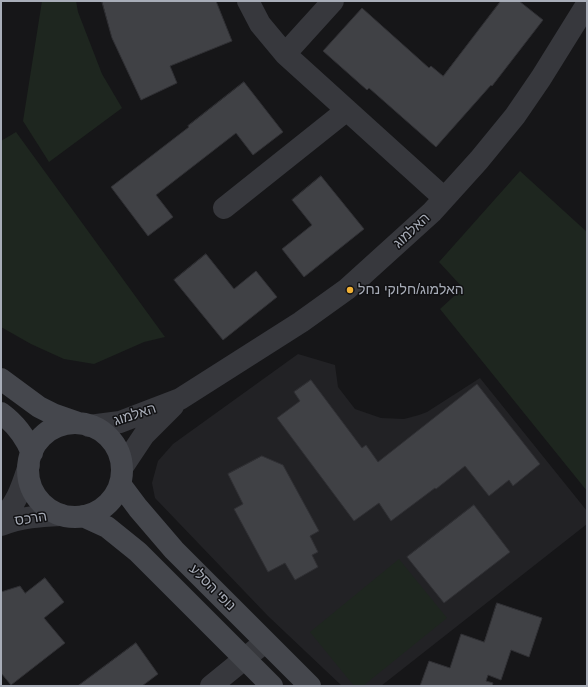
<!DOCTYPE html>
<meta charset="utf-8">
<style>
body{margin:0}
#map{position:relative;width:588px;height:687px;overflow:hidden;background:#161618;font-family:Helvetica,sans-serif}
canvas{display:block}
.frame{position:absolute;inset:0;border:2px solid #a8adb8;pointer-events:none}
</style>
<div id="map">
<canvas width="588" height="687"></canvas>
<div class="frame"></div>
</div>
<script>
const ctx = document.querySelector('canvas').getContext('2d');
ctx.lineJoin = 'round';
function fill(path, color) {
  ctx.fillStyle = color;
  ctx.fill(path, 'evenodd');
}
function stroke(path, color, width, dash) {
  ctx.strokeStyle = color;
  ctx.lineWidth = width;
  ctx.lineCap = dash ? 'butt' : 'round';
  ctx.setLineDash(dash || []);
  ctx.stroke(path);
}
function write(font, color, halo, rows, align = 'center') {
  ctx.font = font + ' Helvetica,"Noto Sans Hebrew",sans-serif';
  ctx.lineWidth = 3;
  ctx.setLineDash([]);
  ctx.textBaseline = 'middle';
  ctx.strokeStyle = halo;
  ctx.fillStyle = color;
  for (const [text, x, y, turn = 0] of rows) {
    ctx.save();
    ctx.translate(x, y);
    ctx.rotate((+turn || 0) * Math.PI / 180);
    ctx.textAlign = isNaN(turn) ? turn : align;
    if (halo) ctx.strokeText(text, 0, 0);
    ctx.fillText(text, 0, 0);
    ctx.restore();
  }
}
const built = new Path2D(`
 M298,354L335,365L338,387L355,409L381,418L404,419L419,415L427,412L480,378L587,511V524L381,686H342L268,616L155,498L152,483L158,461L173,444Z`);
const green = new Path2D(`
 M42,1H76L78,12L102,74L122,108L49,162L23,121Z
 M16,132L165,337L144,342L94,364L64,359L31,344L1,327V141Z
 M520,171L587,232V491L440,309L463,288L439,262Z
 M399,559L447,618L363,686H354L310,632Z`);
const building = new Path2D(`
 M102,1H216L232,41L170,66L177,83L141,100L112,38Z
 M501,1H519L543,20L492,86L491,85L436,147L369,88L367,90L323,51L362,8L429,68L431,66L443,76Z
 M244,82L283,132L253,155L236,133L156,195L173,217L148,236L111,187L189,127L188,126Z
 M321,176L364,229L304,277L282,249L312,225L292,200Z
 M206,254L234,289L256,271L277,297L223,340L174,280Z
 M311,380L362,448L366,445L378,462L477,384L540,464L513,486L509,480L489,496L465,466L436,489L435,488L391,521L379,503L354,521L277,418L300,401L294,392Z
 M262,456L283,465L319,531L310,536L318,552L312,555L318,567L295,580L285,563L268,572L234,509L243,504L228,474Z
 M474,505L510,552L444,603L407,557Z
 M45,578L64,602L44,618L65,643L11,685L1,673V592L20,586L25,593Z
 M497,603L542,618L529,657L511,650L501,680L488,675L486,681L493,683L492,686H420L429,661L450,668L461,634L484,642Z
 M136,643L158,674L142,686H78Z`);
const street = new Path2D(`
 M248,1L260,24L285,54L444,198
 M285,54L333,1
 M224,208L347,110
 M89,426L120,422L180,399L301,322L347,289L432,212L479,160L515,116L541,78L587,4
 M122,468L144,435L173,406
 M1,518C17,505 23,483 29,465
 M1,525C21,517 40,516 61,515
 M211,686L265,642`);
const secondary = new Path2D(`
 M1,379L39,407L55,415L78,423
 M1,413C16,424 25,436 32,453
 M28 470a47 47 0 1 1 94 0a47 47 0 1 1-94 0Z
 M120,484L138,508L174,550L310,686
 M83,516L107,527L138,552L272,686`);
const markers = [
 [350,290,4,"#f2b134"]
];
const streetNames = [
 ["האלמוג",412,231,-43],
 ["האלמוג",135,415,-18],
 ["הרכס",31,519,-9],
 ["נופי הסלע",212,588,45]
];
const poiNames = [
 ["האלמוג/חלוקי נחל",358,290]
];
fill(built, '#222225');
fill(green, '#1e261f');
fill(building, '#404145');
stroke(building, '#303034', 1);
stroke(street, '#37383d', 22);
stroke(secondary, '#45474d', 22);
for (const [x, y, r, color] of markers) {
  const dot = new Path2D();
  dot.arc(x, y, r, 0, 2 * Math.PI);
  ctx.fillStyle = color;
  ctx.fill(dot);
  stroke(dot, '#111113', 1.5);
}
write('14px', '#a8adb8', '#111113', streetNames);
write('14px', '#a8adb8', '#111113', poiNames, 'left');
</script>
